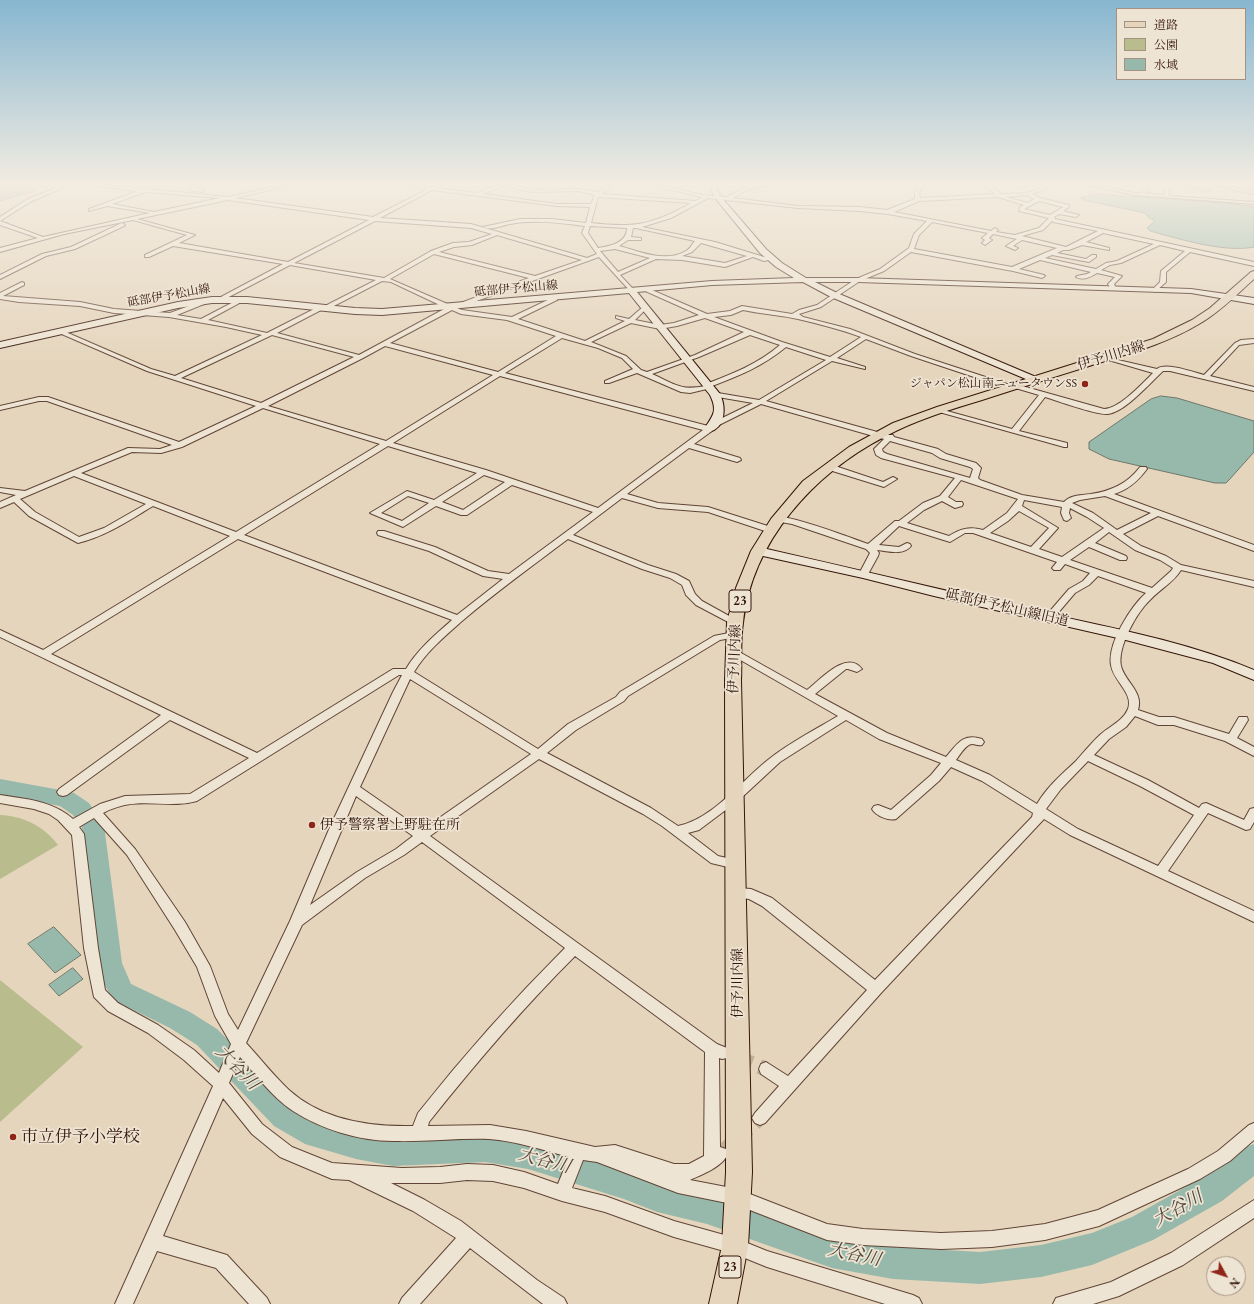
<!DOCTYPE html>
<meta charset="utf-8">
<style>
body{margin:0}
#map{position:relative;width:1254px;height:1304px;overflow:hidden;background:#e5d5bc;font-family:"EB Garamond","Noto Serif JP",serif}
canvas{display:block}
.legend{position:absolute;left:1116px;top:8px;width:130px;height:72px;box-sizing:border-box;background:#eee4d3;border:1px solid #a49182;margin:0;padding:5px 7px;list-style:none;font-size:12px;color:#341509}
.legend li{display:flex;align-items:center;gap:8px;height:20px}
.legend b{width:20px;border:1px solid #a49182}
.north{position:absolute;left:1206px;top:1256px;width:40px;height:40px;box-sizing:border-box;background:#eee4d3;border:1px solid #a49182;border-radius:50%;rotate:130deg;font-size:11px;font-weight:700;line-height:16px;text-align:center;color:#341509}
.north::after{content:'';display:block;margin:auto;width:14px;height:18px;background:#8f2418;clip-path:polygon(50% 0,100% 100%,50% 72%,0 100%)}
</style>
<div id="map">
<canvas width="1254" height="1304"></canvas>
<ul class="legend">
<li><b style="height:5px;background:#e5d5bc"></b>道路</li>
<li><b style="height:11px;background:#b9bc8d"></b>公園</li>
<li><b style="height:11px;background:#97b9ab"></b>水域</li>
</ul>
<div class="north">N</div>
</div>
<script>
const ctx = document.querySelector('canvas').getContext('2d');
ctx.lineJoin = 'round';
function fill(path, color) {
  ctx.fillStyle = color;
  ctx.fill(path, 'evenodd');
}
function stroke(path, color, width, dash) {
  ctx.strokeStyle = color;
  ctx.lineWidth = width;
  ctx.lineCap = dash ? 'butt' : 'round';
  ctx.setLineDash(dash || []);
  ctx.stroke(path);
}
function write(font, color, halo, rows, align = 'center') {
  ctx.font = font + ' "EB Garamond","Noto Serif JP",serif';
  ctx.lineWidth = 3.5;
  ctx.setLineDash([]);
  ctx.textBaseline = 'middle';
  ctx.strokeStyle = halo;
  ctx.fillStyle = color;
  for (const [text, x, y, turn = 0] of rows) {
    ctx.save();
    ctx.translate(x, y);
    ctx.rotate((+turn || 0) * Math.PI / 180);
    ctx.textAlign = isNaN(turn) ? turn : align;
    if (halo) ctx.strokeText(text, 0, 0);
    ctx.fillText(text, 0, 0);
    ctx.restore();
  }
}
const green = new Path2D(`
 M0,815C23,816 44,826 58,845L0,879Z
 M0,980L83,1047L0,1122Z`);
const water = new Path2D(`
 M0,185H38V186L36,190L31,192L0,201Z
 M1096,194L1227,203L1254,207V247C1225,253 1179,239 1150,231L1147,228L1155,221L1148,217L1145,213L1088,201L1080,198Z
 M1161,396L1177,398L1254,421V452L1229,480L1226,483H1215L1109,459L1089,449V442L1151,399Z
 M54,927L81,955L55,973L28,944Z
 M73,968L83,979L59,996L49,985Z`);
const river = new Path2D(`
 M0,779L66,791L74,793L89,803L104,825L122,963L131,984L190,1012L217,1029L294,1106L321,1122L356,1131L393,1138L485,1134L528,1141L625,1169L657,1182L707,1194L832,1236L893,1247L980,1252L1041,1245L1092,1233L1132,1217L1200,1179L1243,1148L1254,1144V1176L1222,1201L1153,1240L1092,1265L1041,1277L980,1284L893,1279L832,1268L707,1224L657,1212L624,1199L528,1169L485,1162L393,1166L356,1159L305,1144L274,1126L197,1045L170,1028L113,1000L103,982L96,963L82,827L73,815L60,806L0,795Z`);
const streetTunnel = new Path2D(`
 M738,1058L766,1069
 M720,1154L760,1118`);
const street = new Path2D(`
 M62,185H69L30,202L0,221V217L26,200Z
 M92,185H108L228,197L282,185H292L235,198L373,217L426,190L399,185L431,187L435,185H441L437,188L477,193L497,185H512L532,190L579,189L598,192L608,185H613L602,194L696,201L702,197L651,185H660L702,195L727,197L744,188L771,185L747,190L733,198L798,206L860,207L887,210L915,199V193L919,185H923L919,193L920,198L995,194L989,189L981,185L993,187L1001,194L1027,193L1041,188L1036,185H1043L1048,188L1032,194L1040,198L1069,205V207L1063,211L1079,215L1076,217L1059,214L1054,217L1055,219L1254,262V266L1190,252L1166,272V282L1155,292L1152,290L1160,282L1161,271L1185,251L1160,245L1121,263L1110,265L1101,270L1122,276L1114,284L1116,288L1113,290L1111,289L1108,284L1115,277L1097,273C1091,277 1083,281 1076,277L1077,276L1087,274L1091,272L1040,260L1019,269L1044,275L1045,276L1042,278L1013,271L911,252L884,271L860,281L821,307L799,314L803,317L850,329L915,354L1010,385L1015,384L1104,409C1119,409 1143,383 1153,373L1105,359V357L1157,369C1165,362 1193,372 1204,375L1235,343L1241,340L1254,339V343L1239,345L1210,376L1254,387V391L1170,371H1163C1150,383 1125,412 1108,414C1096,415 1058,401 1045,397L1019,431L1067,443V447H1064L932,410L936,408L1012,429L1039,395L1012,387L1007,388L911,356L866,339L837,358L865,367V369L832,361L766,401L888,435H893L894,437L938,449L946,454L976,463L981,468L978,478L980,480L1022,495L1064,502C1070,495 1082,495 1091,494C1111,491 1127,484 1140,467H1146L1147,469C1138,481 1128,490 1114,494L1254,545V551L1158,516L1123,534L1141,546L1166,556L1181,565L1254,581V587L1181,570C1173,583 1160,589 1150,600C1137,612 1117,647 1121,666C1125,682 1144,692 1138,710L1159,717H1174L1229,734L1239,717H1247L1248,720L1237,738L1254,747V756L1225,741L1174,725H1158L1135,716L1126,727L1109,739L1094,755L1148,780L1199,808L1202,804L1206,803L1244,820L1250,809L1254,808V822L1250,829L1246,830L1208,813L1168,871L1254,911V922L1070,835L1044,819L881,993L765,1123L760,1125L755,1123L752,1118L755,1113L779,1086L761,1074L759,1069L761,1064L766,1062L788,1076L867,990L762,906L749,899L733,897L731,893L733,889L737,888L751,889L772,898L875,980L1032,817L1033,813L982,781L951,767L939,781L896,819C889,821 876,816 872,809L874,806L878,805L891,810L931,775L941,763L879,739L846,720L780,762L739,800L699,830L688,833L718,856L740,861L742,864L740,867L736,869L711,863L662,826L643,814L539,759L430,836L717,1044L727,1048L729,1053L727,1058L722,1059L719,1058L720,1147L726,1149L728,1154C722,1167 703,1174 690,1180L737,1189L827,1224L863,1229L941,1233L992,1231L1045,1224L1098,1210L1188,1169L1218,1151L1249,1125L1254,1123V1140L1230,1161L1200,1179L1099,1226L1045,1240L992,1247L941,1249L863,1245L827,1240L737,1205L678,1193L597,1162L583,1160L572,1188L605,1196L674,1221L735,1238L767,1251L913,1295L919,1298L922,1304H885L767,1267L735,1254L674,1237L605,1212L562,1201L524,1188L493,1181L467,1180L440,1183H391L425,1200L461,1221L537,1280L564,1298L567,1304H543L470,1248L420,1304H399L402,1298L456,1238L413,1211L349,1180L332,1179L280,1157L252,1134L223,1098L163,1236L227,1255L267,1298L270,1304H249L216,1268L157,1251L133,1304H115L213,1086L184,1060L148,1033L108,1011L94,997L84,948L72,835L58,820L49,814L34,809L0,803V795C26,799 53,801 73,819L100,804L125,796L190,794L249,758L170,720L67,795L63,796L59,795L57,792L59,789L161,715L0,637V630L43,650L230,536L153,506C128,521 106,536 78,543L29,516L14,502L0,508V502L16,495L0,492V488L25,491L128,448L160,449L172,445L47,401H39L0,410V406L39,397H48L179,442L256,406L147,371L57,332V330H61L151,369L175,376L262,335L226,327L169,317L114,313L80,306L19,302L0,299V293L22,282L24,283V285L3,296L80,302L114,309L170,313L205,300H209V302L177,315L201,319L243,297L246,299L245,300L208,320L267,333L320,306H325L376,280L290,265L221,301L218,299L219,298L283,264L173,246L149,257H145V255L187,235L133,220L64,234L0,252V248L38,238L0,225V221L43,237L150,213L107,206L89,211V209L138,191ZM504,186L532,192L579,191L595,195L591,204H557L483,194ZM432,190L557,206L590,207L586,223L552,219H520L483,227C491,231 502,225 510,224C534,219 561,223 585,226L582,233L597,254L587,258L471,224L380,218ZM145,192L220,198L154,212L112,204ZM1027,195L1034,199L1028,203L1006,197ZM598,197L691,203C652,225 635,228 591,223ZM998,197L1024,205L1020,207L1019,211L1049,218L1039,228L1015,235L996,232L998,230L995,228L991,231L894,212L919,201ZM708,198L798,208L860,211L888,214L927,221L914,234L909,248L880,269L856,279L817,305L799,310L792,314L742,306L730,311L707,314L645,287L642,289L643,290L699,315L674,323L660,325L635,320L647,308L644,306L629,319L616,316V318L625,321L585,341L518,319L557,300V296H553L552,298L512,317L462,310L457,308L599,257L631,292L634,290L620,275L656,259L682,260L725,267L753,257L764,261L773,259V257H764L715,242L642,227L671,218ZM228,200L369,220L288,262L179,243L195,235L137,219ZM1039,201L1063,207L1050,215L1024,209ZM375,221L471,228L492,234L469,242L453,243L431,251L384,278L294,263ZM1052,221L1053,222L1098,231L1066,247L1022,236L1043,230ZM932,222L988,233L982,238L985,240L982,243L985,245L992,240L989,238L993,234L1017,239L1006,246L1015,250L1018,248L1013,246L1022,240L1057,248L1012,267L914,249L919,235ZM590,226L627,228C627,243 610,246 598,248L588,233ZM633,228H636L695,241C692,244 690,249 686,251C665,263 641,252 619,246L628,240H641V238L631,237ZM1103,233L1154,244L1117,261L1106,263L1096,269L1045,258L1052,255L1089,262L1096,257V255H1092L1086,259L1057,253L1063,250H1069L1082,245L1109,250V248L1086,242ZM497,235L582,260L535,276L439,252L454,247L472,245ZM701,243L747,256L725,263L682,256L692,252ZM615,249L650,258L618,272L600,251ZM434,254L529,278L452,306L390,279ZM382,281L391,282L446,308L359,355L277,333L323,309H328ZM452,310L461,314L507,320L556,336L498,372L390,343ZM743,310C761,314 780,315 798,319C819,324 840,329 861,337L830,357L782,342L714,317L731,315ZM705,318L744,332L695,355L647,372L641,370L626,356L591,342L631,323L660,329L677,326ZM272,335L354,357L261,403L181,378ZM750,335L780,345C758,364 732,374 706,384L705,386C680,391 675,384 652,374L699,357ZM562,338L598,348L622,358L633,369L605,381V383H609L637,373L681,392L690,393L711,388L712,386C739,376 763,366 786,347L826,360L759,400L712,392V396L753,403L712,423L713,425H719L761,404L884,439L874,449L876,455L881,458L955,478L940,496L923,503L899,521H895L868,544C851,538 789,514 775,517L774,519L775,521L792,524L866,549L870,553L859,574L864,577L867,576L878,556L879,553L877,550C888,551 903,556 911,546L910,544L907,543L899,547L879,545L899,526L950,542L965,533H973L1057,562L1052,568L1054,570H1060L1065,564L1090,573L1083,581L1069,589L1044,618L1049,621L1052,620L1075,593L1089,585L1098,576L1146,593C1131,606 1107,644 1111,665C1113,681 1134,693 1128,709C1123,721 1110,726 1101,734C1092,742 1084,752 1076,761C1062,774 1047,787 1037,804L990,775L956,760C959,756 966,744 972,744C976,744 978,746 982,745L984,742L982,739C963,733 958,743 946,757L887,733L815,694L846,669H848L857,672L862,669C847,649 820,680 807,690L734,649L730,650L729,652L730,654L838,716C816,729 793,741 773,756C744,777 714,819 678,826L651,808L547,753L576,730L624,701L628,696L720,640L737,637L739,635L737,633L734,632L714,636L620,692L616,697L568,724L538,749L414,672C426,652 445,636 462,621C496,592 532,566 568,539L642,569L670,578L682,585L686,595L696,605L732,624L735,625L740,622L702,601L695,594L689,581L676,574L648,565L573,535L622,498L658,508L708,512L771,533L775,530L774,528L708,507L658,503L627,494L689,448L737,462L741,460L740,458L694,444L712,431V427L505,373ZM385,346L493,375L386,441L268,406L363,358ZM500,376L703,430L598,508L486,470L393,443ZM263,408L380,444L236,532L81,473L132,452L161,453L182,447ZM890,441L932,453L940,458L970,467L973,469L970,478L887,454L883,452L882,449ZM388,446L477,473L434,500L407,491L370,513L403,527L436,506L461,515H467L512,485L593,512L509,574L488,571L435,547L384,531H378L377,533L378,535L429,551L483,576L503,579L457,615L244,535ZM484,475L505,482L463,510L442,502ZM74,476L146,504L104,528L79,537L35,512L20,499ZM961,480L1018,499L1007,513L983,530C969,526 960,529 949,536L907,523L924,510L942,501L955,508L962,506L963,504L962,502H956L948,497ZM408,496L429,503L402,521L381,513ZM1105,496L1151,513L1117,530L1093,513L1072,503L1080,500ZM1024,500L1062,507L1061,513L1064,520L1067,521L1071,518L1069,513L1070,508L1087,517L1104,528L1062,557L1039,549L1058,528L1022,506ZM1019,511L1049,528L1031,547L990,533L1008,521ZM1109,532L1135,550L1160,560L1173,568L1171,571L1152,588L1070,560L1089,547L1120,560H1126L1127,558L1126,556L1095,543ZM238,539L452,620C435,635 417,650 406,669H393L257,753L51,654ZM399,675H402L393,692L330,827L290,921L238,1030L228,1014L210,966L185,922L135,849L103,813C138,794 165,810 197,801ZM410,679L531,754L422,830L360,787ZM1088,761L1140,786L1194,815L1158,866L1078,829L1046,809L1061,789ZM356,796L413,836L396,849L357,872L310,905ZM94,818L127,855L175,930L197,967L215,1016L231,1044L219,1073L194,1050L158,1025L118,1003L105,990L98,948L84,834L79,827ZM422,842L565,948C513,1000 464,1055 418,1113L413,1126C370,1127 322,1120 289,1090C274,1076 260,1058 246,1043L302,925L365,878L404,855ZM575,956L705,1052L704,1156L689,1164H674L615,1145L595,1147L526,1131L490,1125L428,1126L429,1122C475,1064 523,1008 575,956ZM240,1057C256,1075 272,1097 293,1111C321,1129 359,1141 393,1141C425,1142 457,1138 489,1139C516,1141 543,1150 569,1157L558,1184L524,1172L493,1165L467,1164L440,1167L402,1168L332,1163L292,1147L262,1124L229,1083Z
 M194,185H200L196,188L204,191L202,192L189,190V188Z
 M1022,185H1029L1020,188Z
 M1085,185H1096L1135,193H1141L1146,185H1150L1145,193L1164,195L1165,190L1169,185H1174L1169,190V196L1254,202V204L1135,195Z
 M1179,185H1190L1211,190L1209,191Z
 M1214,185H1223L1254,192V194H1252Z
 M122,223L125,225L124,226L75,249L46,256L0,279V275L42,254L71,247Z
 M826,465H832L883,482L893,477L897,479L884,487L826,469Z
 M1254,1200V1218L1183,1265L1119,1296L1093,1304H1053L1056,1298L1111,1282L1171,1253Z`);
const secondary = new Path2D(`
 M711,185H717V190L721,197L766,249L782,263L806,278H858L1191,289L1254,298V304L1191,293L858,282H815L837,293L1036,377L1038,379L1033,382L831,297L803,282L712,285L637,292L720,394C726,407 726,428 709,432L704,429C713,416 718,411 710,395L629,293L382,315L355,314L247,303H212L178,308L0,348V342L178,302L212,297H247L355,308L382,309L712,281L794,278L776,267L760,253L716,199L711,190Z
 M758,547C848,567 937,589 1026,609C1102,626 1182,640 1254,670V680L1213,663L1122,639L934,596L863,578L754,554L752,551L754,548Z`);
const primary = new Path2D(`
 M1254,271V279C1237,294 1220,312 1199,324C1164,345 1123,355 1083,368C1050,378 1016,389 982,400C949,410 916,420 886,436C814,473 752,541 743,623C740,642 742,661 741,680L752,1172L748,1246L737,1304H709L722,1246L726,1172L725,680L727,622L736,588L751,551L771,519L803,481L849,447L893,423L937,407L1153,339L1192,320L1210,308L1251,272Z`);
const markers = [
 [1085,384,4,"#8f2418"],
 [312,825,4,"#8f2418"],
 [13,1137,4,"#8f2418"]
];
const farStreetnames = [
 ["砥部伊予松山線",516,289,-5],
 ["砥部伊予松山線",169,296,-10]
];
const farPoinames = [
 ["ジャパン松山南ニュータウンSS",1077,384]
];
const shields = [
 [740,601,22],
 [730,1267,22]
];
const shieldNames = [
 ["23",740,601],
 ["23",730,1267]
];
const streetNames = [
 ["伊予川内線",1111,356,-17],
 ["砥部伊予松山線旧道",1007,608,13],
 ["伊予川内線",735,659,-88],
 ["伊予川内線",738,983,-90]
];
const poiNames = [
 ["伊予警察署上野駐在所",320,825]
];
const nearPoinames = [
 ["市立伊予小学校",21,1137]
];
const nearWaternames = [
 ["大谷川",237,1068,46],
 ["大谷川",544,1161,15],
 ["大谷川",1178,1209,-30],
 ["大谷川",854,1255,12]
];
fill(green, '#b9bc8d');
fill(water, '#97b9ab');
stroke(water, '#6f776a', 1);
fill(river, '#97b9ab');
stroke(streetTunnel, '#c2af98', 15, [15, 8]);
stroke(street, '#604536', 2);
stroke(secondary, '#341509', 2);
stroke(primary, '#341509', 2);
fill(street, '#eee4d3');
fill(secondary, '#eee4d3');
fill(primary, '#e5d5bc');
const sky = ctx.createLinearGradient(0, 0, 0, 368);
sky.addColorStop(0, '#87b6d0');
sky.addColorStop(0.5, '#f3ece1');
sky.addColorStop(1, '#f3ece100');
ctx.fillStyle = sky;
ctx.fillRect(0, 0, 1254, 368);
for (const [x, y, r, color] of markers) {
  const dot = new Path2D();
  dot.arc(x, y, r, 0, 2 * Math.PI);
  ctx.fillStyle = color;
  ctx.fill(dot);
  stroke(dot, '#eee4d3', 1.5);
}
write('12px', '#341509', '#eee4d3', farStreetnames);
write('12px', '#341509', '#eee4d3', farPoinames, 'right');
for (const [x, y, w] of shields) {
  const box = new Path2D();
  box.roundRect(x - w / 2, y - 11, w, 22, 3);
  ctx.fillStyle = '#eee4d3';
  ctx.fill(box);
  stroke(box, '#341509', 1);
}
write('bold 13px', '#341509', null, shieldNames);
write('14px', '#341509', '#eee4d3', streetNames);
write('14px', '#341509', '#eee4d3', poiNames, 'left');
write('17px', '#341509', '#eee4d3', nearPoinames, 'left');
write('italic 18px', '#52463a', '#eee4d3', nearWaternames);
</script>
